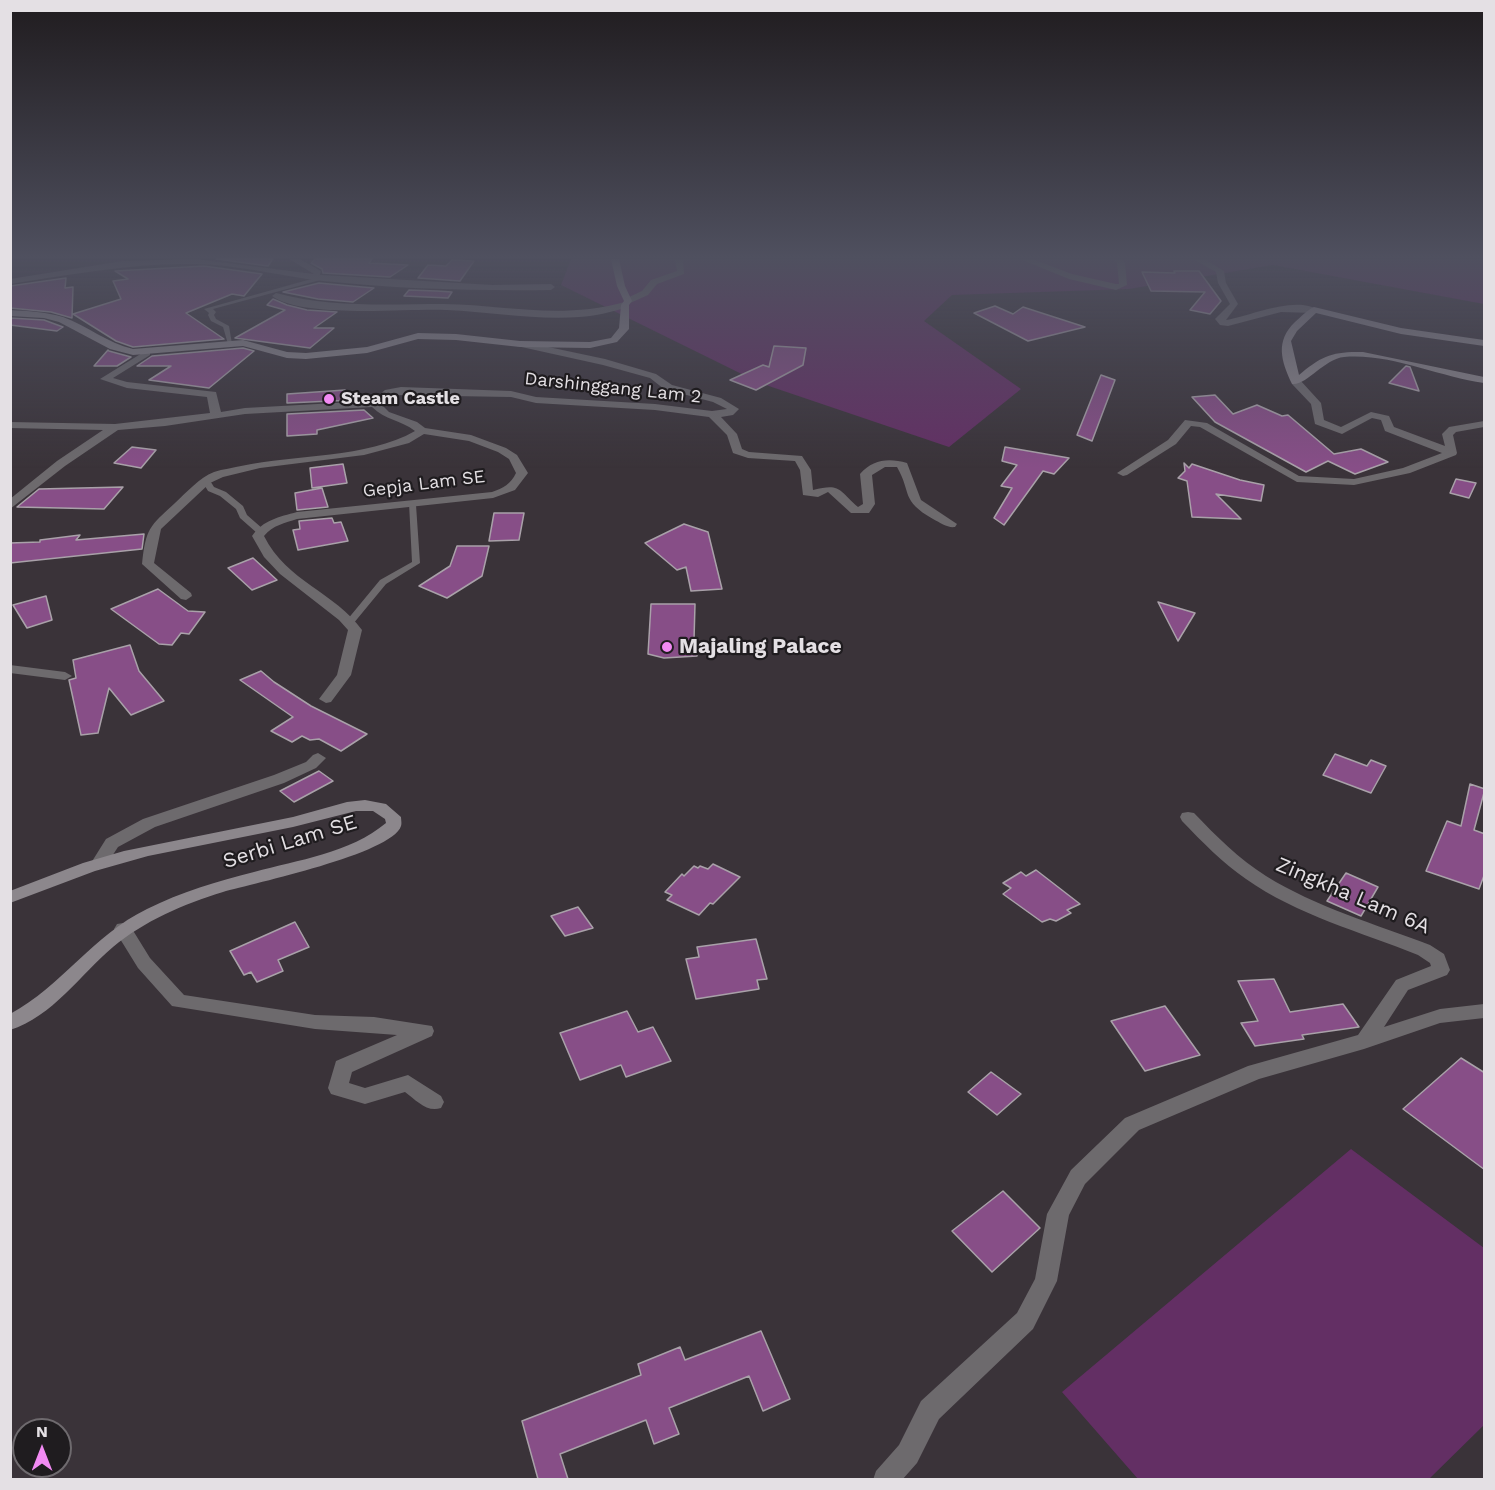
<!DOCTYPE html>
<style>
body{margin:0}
#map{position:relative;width:1495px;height:1490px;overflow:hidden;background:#3a3339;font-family:"Work Sans",sans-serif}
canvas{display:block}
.frame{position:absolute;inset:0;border:12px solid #e4e0e4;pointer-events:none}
.north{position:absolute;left:12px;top:1418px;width:60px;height:60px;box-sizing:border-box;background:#1f1c1f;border:2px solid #6e6a6e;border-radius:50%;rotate:0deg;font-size:16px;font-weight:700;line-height:24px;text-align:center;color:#e4e0e4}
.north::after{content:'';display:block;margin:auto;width:21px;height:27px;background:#f28af3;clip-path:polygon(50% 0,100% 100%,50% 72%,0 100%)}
</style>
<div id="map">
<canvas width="1495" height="1490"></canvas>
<div class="frame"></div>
<div class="north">N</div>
</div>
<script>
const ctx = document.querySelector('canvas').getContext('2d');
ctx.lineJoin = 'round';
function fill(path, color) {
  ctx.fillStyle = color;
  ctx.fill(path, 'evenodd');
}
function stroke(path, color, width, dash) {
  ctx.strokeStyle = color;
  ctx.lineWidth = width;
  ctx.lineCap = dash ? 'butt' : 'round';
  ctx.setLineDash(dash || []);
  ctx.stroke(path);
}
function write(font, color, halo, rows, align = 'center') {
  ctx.font = font + ' "Work Sans",sans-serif';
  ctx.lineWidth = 4.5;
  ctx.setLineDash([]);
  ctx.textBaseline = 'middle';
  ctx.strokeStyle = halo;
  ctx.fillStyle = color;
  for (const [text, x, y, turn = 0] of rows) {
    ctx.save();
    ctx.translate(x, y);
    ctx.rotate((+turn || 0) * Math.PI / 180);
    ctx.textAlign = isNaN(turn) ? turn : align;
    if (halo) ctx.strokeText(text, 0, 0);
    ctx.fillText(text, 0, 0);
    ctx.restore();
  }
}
const green = new Path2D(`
 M571,259H1484V304L1273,265L1129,289L952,295L924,321L1021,389L949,447L760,383L561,285Z
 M1351,1149L1484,1248V1425L1429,1479H1138L1062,1392Z`);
const building = new Path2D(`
 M216,259H273L268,266Z
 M315,259H372L369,263L408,265L390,277L323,273L322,269L311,263Z
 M452,260L474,261L460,281L418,278L428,265L446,266Z
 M204,266L262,274L244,296L232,294L186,313L224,339L133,347L116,341L73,314L121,299L113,281L128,279L115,271Z
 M1174,271H1199L1221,301L1210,314L1190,310L1205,292L1151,291L1142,272L1175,273Z
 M66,278L65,288L73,287L72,318L51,312L10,308V286Z
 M319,283L351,286L374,288L353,302L318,299L283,292Z
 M409,290L437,291L452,292L448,298L404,296Z
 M273,299L287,305L307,310L337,312L314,328H334L310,348L235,338L285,310L267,305Z
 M995,306L1013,314L1023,307L1085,327L1028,341L974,313Z
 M10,318L44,320L63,327L57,331L10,325Z
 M774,346L806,348L803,365L756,390L730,380L763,365L769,367Z
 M243,348L254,351L209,388L149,380L171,366H137L152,356Z
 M108,350L109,351L131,357L117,366H94Z
 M1406,366L1410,367L1419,391L1389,383Z
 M1101,375L1115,380L1092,441L1077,435Z
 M345,390L354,400L287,403V394Z
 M1215,395L1233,414L1257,405L1282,416L1288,415L1334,454L1361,449L1388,462L1355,474L1328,461L1306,472L1215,422L1192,397Z
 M364,410L373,418L317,430V434L287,436V414Z
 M132,447L156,450L141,468L114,463Z
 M1005,447L1069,458L1054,474L1043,471L1004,525L994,518L1012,488L1001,486L1017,465L1002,461Z
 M1184,463L1189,468L1192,464L1240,480L1264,485L1261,501L1216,494L1241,519L1192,517L1187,481L1178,478L1185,471Z
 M343,464L347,483L312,488L310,468Z
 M1456,479L1476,483L1469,498L1450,493Z
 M123,487L104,509L17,507L39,489Z
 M322,488L328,507L297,510L295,493Z
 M494,513H524L519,540L489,541Z
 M332,518L334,523L341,522L348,541L298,550L293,530L300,529L299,521Z
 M684,524L708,532L722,589L691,591L686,567L677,570L645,543Z
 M144,534L142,549L10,563V543L40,542V540L80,535L76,540Z
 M457,546H489L482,576L447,598L419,586L450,566Z
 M253,558L277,580L252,590L228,568Z
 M158,589L188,611L205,612L189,634L181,633L172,645L159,644L111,609Z
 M46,596L52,620L27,628L13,605Z
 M1158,602L1195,613L1178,641Z
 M651,604H695L694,640L697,656L664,658L648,654Z
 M130,645L139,671L164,701L131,715L109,688L98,733L81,735L69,680L76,678L73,660Z
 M261,671L274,682L311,706L367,734L341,751L319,739L310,740L302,736L292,742L271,731L293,717L240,680Z
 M1335,754L1367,766L1371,760L1386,766L1371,793L1323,775Z
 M319,771L333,781L294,802L280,791Z
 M1470,784L1485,789L1474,830L1485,834V873L1479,889L1426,871L1447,821L1461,826Z
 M713,864L740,877L713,904L710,903L699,915L667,900L672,895L665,892L682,874L684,876L694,866L698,868L700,866L708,869Z
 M1036,870L1080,904L1067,910L1071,913L1056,921L1050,919L1042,922L1003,894L1011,888L1003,883L1021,872L1026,876Z
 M1346,873L1378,887L1361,916L1327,901Z
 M578,907L593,928L565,936L551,916Z
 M295,922L309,947L278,960L283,971L257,982L251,972L244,975L230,951Z
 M756,939L767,979L757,980L759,989L696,999L686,959L699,957L697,947Z
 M1274,979L1290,1012L1343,1004L1359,1027L1302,1035L1304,1039L1255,1046L1241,1023L1258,1021L1238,981Z
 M1165,1006L1200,1055L1145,1071L1111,1021Z
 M627,1011L638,1032L653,1027L671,1061L626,1077L621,1065L580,1080L560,1033Z
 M1461,1058L1485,1073V1170L1403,1109Z
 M991,1072L1021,1094L997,1115L968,1092Z
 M1003,1191L1040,1228L992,1272L952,1231Z
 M761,1331L790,1399L763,1411L749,1376L669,1408L679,1434L654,1444L646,1420L560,1454L568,1479H538L522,1421L641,1375L638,1364L680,1347L685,1360Z`);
const lane = new Path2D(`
 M322,276L325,278L324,279L213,309L216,312L214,315L216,319L229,326L232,344H228L223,327L211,321L208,315L209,313L204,309Z
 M203,479H209L214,487L226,492L243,506L247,515L263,529V533H257L240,518L236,509L220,496L208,491L202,481Z
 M409,503H412L416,505L420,563L386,584L353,624H347L345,622L347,620L380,580L412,562Z`);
const street = new Path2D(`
 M196,259L314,274L289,259H300L321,271L320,275H322L493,285L551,284L555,287L551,290C475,291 399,289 323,281C278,276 233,263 187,264C127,264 69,275 10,284V279L122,261Z
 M675,259H683L684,274L657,284L648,295L628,304V307C612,312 596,316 579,317C535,320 491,312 447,310C406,308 304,319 272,296L276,293C332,308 386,304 444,304C508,305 559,320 625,302V299L642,291L651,280L677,271Z
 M1020,259H1032L1072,274L1116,284H1119L1117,263L1114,259H1122L1125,263L1127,285L1116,290L1069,279Z
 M1193,259H1204L1224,271L1226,283L1238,304L1226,320C1250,316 1296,295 1318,310L1314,313L1281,312L1228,326L1220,325L1215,319L1230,304L1218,283L1216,272Z
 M520,341L605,359L656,374L672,385L721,398L739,409L733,415L721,417L737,434L742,449L749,452L802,456L811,470L813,490C840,483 838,489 858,507L863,504L860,474C873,459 889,458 907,463L921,500L957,524L955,527C947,528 941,523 933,519C900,500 912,493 897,467H885L872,475L875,504L869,513H851L828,492L818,497L803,495L800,470L795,461L748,458L733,453L727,435L709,417L655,410L536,403L511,397L392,395L381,404L389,412L417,422L425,428L471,435L506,448L517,455L528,473L515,490L493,498L297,519C285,523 273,525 264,536C287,582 335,592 362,630L351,675L331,702L326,703L319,699L337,675L348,630L339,620L280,574L264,557L252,536C263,520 279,517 297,512L492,492C503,488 511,484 516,473L509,459L498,452L469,441L424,434L409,443L364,455L260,468L223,477L210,483L161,529L154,563L191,593L192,596L186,600L181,599L142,564C146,528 149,527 175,503C187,492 199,478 214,472C223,469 233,468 241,466C296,454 366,459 415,431C401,420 385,420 372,407L245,414L165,426L118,430L65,466L10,509V499L57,461L103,430L10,428V422L115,424L210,413L207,397L127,388L100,379L147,350L150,351V355L113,378L127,382L216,392L221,412L245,408L372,401L385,390L401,387L511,391L536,397L655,404L712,411L727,409L713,402L664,389L650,378L603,365L517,346L515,344Z
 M1292,380H1300L1321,403L1324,420L1341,427L1371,412L1389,416L1394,427L1445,446L1442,434L1449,427L1484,421V427L1456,432L1453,435L1457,453L1456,455L1410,473L1354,485L1297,482L1200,427L1191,426L1176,444L1127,475L1123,476L1117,473L1168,440L1185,420L1207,423L1299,476L1354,479L1403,468L1442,453L1385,431L1381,420L1372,418L1342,434L1315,424L1311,404L1292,384Z
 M10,665L65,672L72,676L65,680L10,673Z
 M318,753L326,758L316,768L284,783L155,827L118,847L105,867H93L91,863L106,839L143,819L274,775L306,762L313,755Z
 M1188,812L1194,813C1216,836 1239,859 1266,876C1316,907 1375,924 1430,945L1444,954L1450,970L1447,975L1408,990L1384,1027L1440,1009L1484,1004V1018L1440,1023L1364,1049L1259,1079L1139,1130L1085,1184L1069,1215L1057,1281L1033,1329L939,1419L917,1463L902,1480H873L876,1471L899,1445L921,1401L1017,1313L1035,1279L1047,1214L1071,1170L1125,1118L1248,1066L1358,1035L1396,980L1431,966L1430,963L1418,955C1361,932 1297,915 1246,879C1223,863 1202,842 1182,821L1180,817L1182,813Z
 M123,923L129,924L150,958L184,995L315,1015L374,1017L432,1026L434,1031L432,1036L352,1072L349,1083L365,1088L408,1075L441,1096L444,1102L441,1108C427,1113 416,1100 405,1092L365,1104L331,1094L328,1088L336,1061L397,1035L315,1029L172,1006L138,968L117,934L114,929L117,924Z`);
const secondary = new Path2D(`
 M611,259H619L625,286L632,301L629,305V329L617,342L590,348L520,347L456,340L418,339L367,353L306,359L287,358L243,346L133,355L110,349L59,322L44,318L10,316V310C28,311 46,312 63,317C88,326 107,343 133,349L243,340L287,352L306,353L367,347L418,333L456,334L520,341L590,342L611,338L619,328L621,305L624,301L617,286Z
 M1314,307L1401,328L1484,340V346L1401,334L1316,313L1297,331L1291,341L1299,375C1321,356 1333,351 1363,352L1484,377V383C1439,377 1391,353 1344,357C1324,359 1306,386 1292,384C1281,361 1275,341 1295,322C1301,317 1307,310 1314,307Z
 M365,800L386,804L401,817C401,819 402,824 401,826C392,854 254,883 223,892C184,904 144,921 113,947C81,974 52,1017 10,1030V1014C62,986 93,935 147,909C181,892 218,881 254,872C298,860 350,853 386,823L385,819L373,811H356L293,827L148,856L95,871L10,903V891L83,863L124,851L293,817L347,802Z`);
const markers = [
 [329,399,6,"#f28af3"],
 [667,647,6,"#f28af3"]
];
const farStreetnames = [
 ["Darshinggang Lam 2",613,388,6],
 ["Gepja Lam SE",424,484,-7]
];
const farPoinames = [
 ["Steam Castle",341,399]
];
const poiNames = [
 ["Majaling Palace",679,647]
];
const streetNames = [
 ["Serbi Lam SE",290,842,-17],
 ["Zingkha Lam 6A",1353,896,23]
];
fill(green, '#632f64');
fill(building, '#874e87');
stroke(building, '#a9a1a9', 1.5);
fill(lane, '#6d6a6d');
fill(street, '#6d6a6d');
fill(secondary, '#8c878c');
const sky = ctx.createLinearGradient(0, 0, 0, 468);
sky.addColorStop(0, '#201c1f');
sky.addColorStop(0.55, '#4f505f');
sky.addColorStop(1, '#4f505f00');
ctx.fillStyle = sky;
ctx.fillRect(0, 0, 1495, 468);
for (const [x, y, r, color] of markers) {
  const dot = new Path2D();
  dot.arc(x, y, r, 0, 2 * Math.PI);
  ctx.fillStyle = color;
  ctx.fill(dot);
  stroke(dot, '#1f1c1f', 2);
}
write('18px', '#e4e0e4', '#1f1c1f', farStreetnames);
write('bold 18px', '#e4e0e4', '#1f1c1f', farPoinames, 'left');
write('bold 21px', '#e4e0e4', '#1f1c1f', poiNames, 'left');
write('21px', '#e4e0e4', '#1f1c1f', streetNames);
</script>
